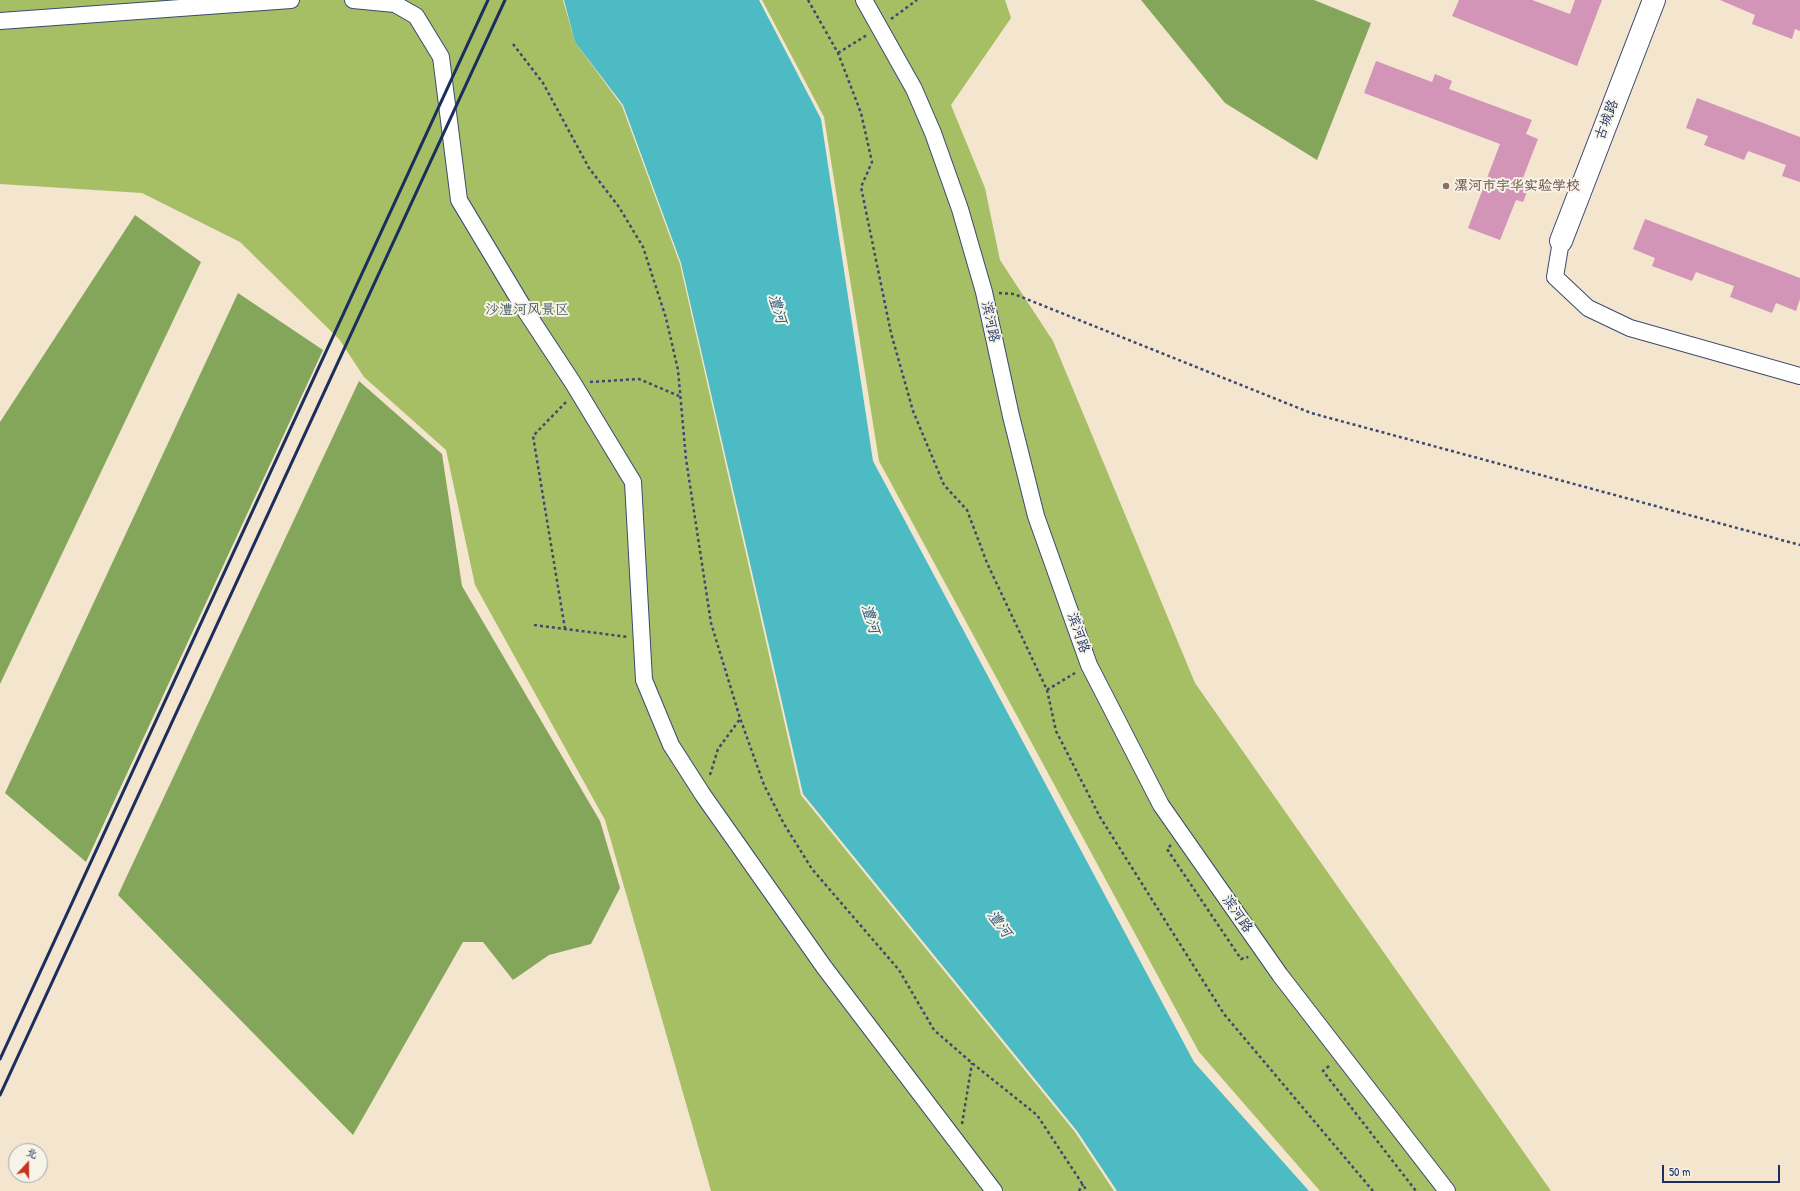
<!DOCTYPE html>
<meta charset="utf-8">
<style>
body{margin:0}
#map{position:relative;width:1800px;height:1191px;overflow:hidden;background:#f4e5cf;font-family:"Patrick Hand","LXGW WenKai TC",sans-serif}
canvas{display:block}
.north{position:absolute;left:8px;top:1143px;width:40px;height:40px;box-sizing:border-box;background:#f7f3e8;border:1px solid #9fa5b1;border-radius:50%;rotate:21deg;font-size:11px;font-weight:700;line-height:16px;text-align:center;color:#1b2f5e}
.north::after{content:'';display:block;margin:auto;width:14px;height:18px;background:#c8321e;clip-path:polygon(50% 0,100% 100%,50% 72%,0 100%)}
.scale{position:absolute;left:1662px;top:1165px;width:118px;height:18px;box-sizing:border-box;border:2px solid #1b2f5e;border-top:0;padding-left:5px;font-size:12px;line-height:14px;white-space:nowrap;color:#1b2f5e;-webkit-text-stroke:3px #f7f3e8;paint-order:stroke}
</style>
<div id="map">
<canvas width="1800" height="1191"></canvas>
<div class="north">北</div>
<div class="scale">50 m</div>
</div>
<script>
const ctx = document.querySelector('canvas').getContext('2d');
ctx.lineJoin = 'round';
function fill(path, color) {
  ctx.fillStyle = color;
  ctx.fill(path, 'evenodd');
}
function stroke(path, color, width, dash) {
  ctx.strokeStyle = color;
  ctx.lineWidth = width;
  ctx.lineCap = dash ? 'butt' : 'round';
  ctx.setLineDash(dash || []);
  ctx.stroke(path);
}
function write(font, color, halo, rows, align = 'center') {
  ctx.font = font + ' "Patrick Hand","LXGW WenKai TC",sans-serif';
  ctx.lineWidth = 4;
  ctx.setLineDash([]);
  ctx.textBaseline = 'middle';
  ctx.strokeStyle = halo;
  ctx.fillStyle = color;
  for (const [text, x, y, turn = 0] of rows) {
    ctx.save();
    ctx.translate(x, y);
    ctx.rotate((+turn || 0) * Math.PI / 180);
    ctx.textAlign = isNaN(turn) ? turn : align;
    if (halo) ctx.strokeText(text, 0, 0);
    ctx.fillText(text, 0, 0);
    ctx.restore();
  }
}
const green = new Path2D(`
 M0,0H563L575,42L622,106L680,264L801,795L1075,1132L1114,1191H711L605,820L475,585L446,450L364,377L339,339L240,242L142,193L0,184Z
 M762,0H1005L1011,18L951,105L985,188L1000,260L1053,341L1195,683L1551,1191H1320L1199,1052L879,461L824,117Z`);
const forest = new Path2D(`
 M1141,0H1314L1371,23L1317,160L1225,103Z
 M135,215L201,262L0,684V422Z
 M238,293L323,350L86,862L5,793Z
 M359,381L442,454L462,586L600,821L620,888L591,944L549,955L513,980L483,942H463L353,1135L118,895Z`);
const water = new Path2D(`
 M564,0H759L821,119L873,461L1194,1062L1309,1191H1117L1077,1131L803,794L681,263L623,105L575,42Z`);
const building = new Path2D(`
 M1459,0H1532L1570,14L1575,0H1602L1577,66L1452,16Z
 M1720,0H1800V31L1795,29L1792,39L1752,24L1755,15Z
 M1376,61L1432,82L1435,74L1452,81L1449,89L1532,120L1526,134L1538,139L1521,183L1529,187L1523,202L1516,200L1500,240L1468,228L1500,144L1364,93Z
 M1697,98L1800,137V182L1782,176L1786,165L1748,151L1744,160L1704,145L1708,136L1686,128Z
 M1645,219L1800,278V299L1796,311L1776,303L1772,313L1730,297L1734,286L1696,272L1692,281L1652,266L1655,258L1633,249Z`);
const path = new Path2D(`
 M808,0L838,53L861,113L872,162L861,187L891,333L913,411L944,485L967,510L987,563L1047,690L1056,731L1100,817L1224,1014L1373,1191
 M891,19L917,0
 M513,44L543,83L589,168L619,207L643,247L666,318L678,370L686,459L711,623L740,718L764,785L784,824L812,869L899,970L934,1030L972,1063L1037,1115L1087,1191
 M838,53L867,35
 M999,293L1014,294L1311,413L1800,545
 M590,382L639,379L679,396
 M534,625L628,637
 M565,629L533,436L566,402
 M1047,690L1075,673
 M710,775L718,749L740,719
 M1171,845L1167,849L1241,959L1247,957L1248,958
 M1329,1066L1323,1071L1416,1191
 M962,1124L972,1063
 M1079,1191L1083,1184`);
const street = new Path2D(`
 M353,0L395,4L416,16L441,57L459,200L525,310L573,383L633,482L644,680L671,745L703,795L824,967L994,1191
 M864,0L914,89L933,133L960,209L984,292L1011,416L1036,516L1089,665L1161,805L1280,975L1447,1191
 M0,21L291,0
 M1561,241L1555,277L1588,308L1630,328L1800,376`);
const secondary = new Path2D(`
 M1561,241L1654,0`);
const rail = new Path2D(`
 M0,1059L488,0
 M0,1095L505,0`);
const markers = [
 [1446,186,4,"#8d6e63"]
];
const streetNames = [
 ["古城路",1607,120,-69],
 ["滨河路",990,322,78],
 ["滨河路",1078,633,71],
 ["滨河路",1237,914,55]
];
const educationNames = [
 ["漯河市宇华实验学校",1454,186]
];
const parkNames = [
 ["沙澧河风景区",527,310]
];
const waterNames = [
 ["澧河",777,309,73],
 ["澧河",870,619,73],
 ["澧河",999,924,53]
];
fill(green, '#a6bf65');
fill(forest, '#84a65a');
fill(water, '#4dbbc3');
fill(building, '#d295b8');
stroke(street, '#3c4a6f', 18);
stroke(secondary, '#3c4a6f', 24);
stroke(path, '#3c4a6f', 2.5, [3, 3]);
stroke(street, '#fff', 16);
stroke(secondary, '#fff', 22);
stroke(rail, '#1b2f5e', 3);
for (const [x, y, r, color] of markers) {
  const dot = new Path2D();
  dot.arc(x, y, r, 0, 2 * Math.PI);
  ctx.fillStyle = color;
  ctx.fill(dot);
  stroke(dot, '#f7f3e8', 1.5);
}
write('14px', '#1b2f5e', '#f7f3e8', streetNames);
write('bold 14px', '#785e54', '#f7f3e8', educationNames, 'left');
write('14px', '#455a60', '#f7f3e8', parkNames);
write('italic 15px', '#2a597c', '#f7f3e8', waterNames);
</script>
